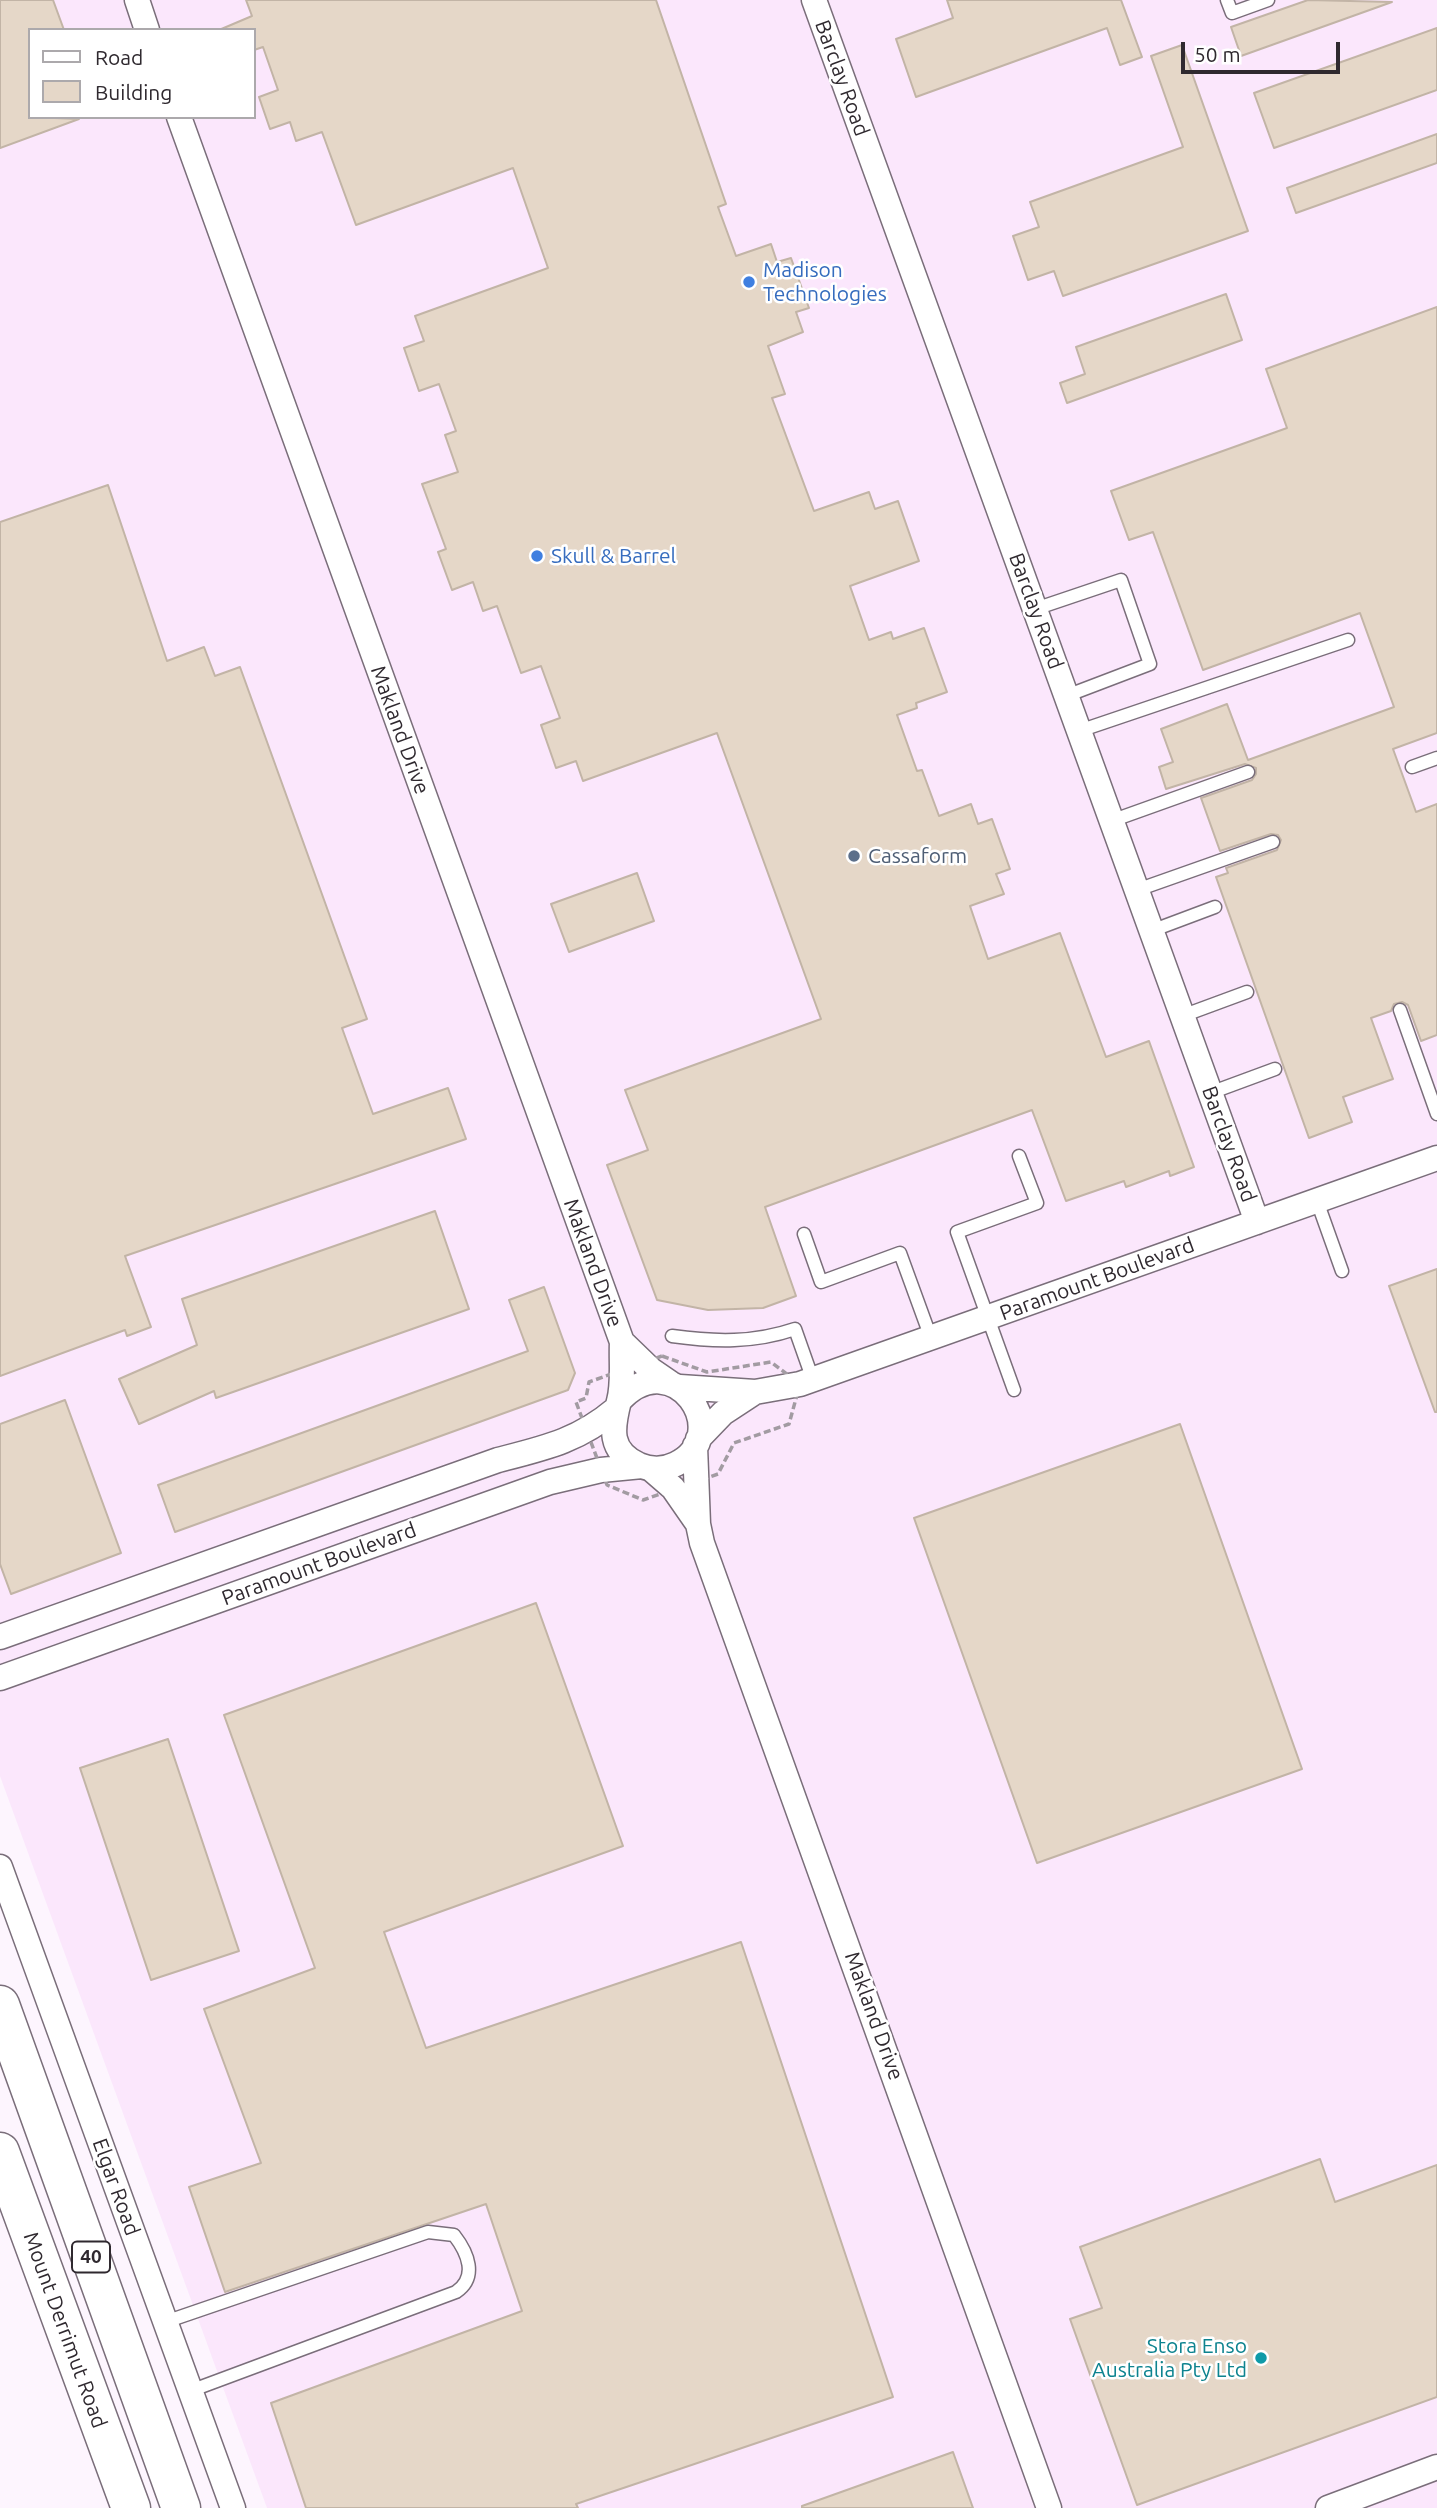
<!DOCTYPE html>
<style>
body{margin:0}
#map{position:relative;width:1437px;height:2508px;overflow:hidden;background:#fdf5fe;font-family:Ubuntu,sans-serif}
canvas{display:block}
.legend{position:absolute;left:28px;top:28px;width:228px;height:91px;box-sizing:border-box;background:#fff;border:2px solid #aca9ac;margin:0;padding:9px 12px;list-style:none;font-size:21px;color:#2f292f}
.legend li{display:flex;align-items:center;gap:14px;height:35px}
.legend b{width:35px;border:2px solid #aca9ac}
.scale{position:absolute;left:1181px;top:42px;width:159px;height:32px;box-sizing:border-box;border:4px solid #2f292f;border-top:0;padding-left:9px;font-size:21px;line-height:24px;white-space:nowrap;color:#2f292f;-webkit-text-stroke:5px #fff;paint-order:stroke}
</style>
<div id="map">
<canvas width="1437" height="2508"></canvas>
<ul class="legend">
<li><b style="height:9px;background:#fff"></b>Road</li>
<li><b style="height:19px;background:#e5d7c8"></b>Building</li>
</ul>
<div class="scale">50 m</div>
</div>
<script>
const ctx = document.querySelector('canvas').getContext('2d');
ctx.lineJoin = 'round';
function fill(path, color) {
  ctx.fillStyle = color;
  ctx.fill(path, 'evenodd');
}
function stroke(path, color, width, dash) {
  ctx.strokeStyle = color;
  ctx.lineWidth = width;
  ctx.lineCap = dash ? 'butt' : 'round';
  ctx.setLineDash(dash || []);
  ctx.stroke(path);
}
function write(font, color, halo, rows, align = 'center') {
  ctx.font = font + ' Ubuntu,sans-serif';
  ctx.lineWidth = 5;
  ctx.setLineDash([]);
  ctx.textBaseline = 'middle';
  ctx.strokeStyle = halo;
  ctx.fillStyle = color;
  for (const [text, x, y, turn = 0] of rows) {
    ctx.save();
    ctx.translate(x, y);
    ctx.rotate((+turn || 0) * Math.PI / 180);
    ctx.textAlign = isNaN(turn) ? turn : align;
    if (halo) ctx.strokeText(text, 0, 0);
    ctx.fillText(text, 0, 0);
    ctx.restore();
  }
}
const built = new Path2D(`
 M0,0H1437V2508H267L0,1776ZM30,30H254V117H30Z`);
const building = new Path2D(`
 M0,0H53L64,30H30V117L79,119L0,148Z
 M246,0H656L726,204L718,207L736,256L771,244L777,262L791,258L809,308L796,312L803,332L768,346L785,394L772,398L814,511L869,492L875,509L898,501L919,561L850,586L869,640L891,632L893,639L924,628L947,692L916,703L917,708L897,715L917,771L922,770L939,816L971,804L978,824L992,819L1010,869L996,874L1004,894L970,906L988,959L1060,933L1106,1057L1149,1041L1194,1167L1170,1176L1169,1171L1126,1187L1124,1181L1066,1201L1032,1110L765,1207L796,1296L763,1308L708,1310L657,1300L607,1165L648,1150L625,1090L821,1019L717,733L583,781L576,761L556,768L541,725L560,718L541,666L521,673L497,606L483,611L473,582L452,590L438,552L446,549L422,484L458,472L445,435L456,431L439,384L419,391L404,348L424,341L415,316L548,268L513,168L356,225L322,132L296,141L290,122L270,129L259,97L278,90L263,47L254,50V30H219L252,16Z
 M947,0H1121L1142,57L1120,65L1107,28L916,97L896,39L953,18Z
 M1308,0L1392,2L1241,56L1231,27Z
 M1437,28V90L1274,148L1254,93Z
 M1182,45L1248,231L1063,296L1054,271L1028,280L1013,236L1039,227L1030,202L1183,147L1151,56Z
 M1437,134V163L1296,213L1287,188Z
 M1226,294L1242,340L1067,403L1060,383L1085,374L1076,347Z
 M1437,307V733L1393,749L1416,812L1437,804V1035L1421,1041L1408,1005L1402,1002L1394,1004L1391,1011L1371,1018L1393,1079L1343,1097L1352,1122L1309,1138L1216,877L1228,873L1226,868L1277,850L1281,840L1278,835L1271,834L1220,851L1201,798L1252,780L1256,774V768L1245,764L1166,789L1159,767L1173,762L1161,729L1227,704L1248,760L1394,707L1360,613L1203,670L1153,532L1129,540L1111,491L1287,428L1266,369Z
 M108,485L167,661L204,647L215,676L240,667L367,1019L342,1028L373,1114L448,1088L466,1139L125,1256L151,1327L127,1336L125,1330L0,1376V522Z
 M637,873L654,921L569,952L551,904Z
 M435,1211L469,1309L216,1398L214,1391L139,1424L119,1379L197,1345L182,1299Z
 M1437,1269V1412H1435L1389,1286Z
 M544,1287L575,1373L568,1390L175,1532L158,1485L528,1351L509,1300Z
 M65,1400L121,1553L11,1594L0,1564V1424Z
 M1180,1424L1302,1769L1037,1863L914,1518Z
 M536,1603L623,1846L384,1932L426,2048L741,1942L893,2397L576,2504L578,2508H306L271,2403L522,2311L486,2204L225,2292L189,2187L261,2163L204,2009L315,1968L224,1715Z
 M168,1739L239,1951L151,1980L80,1768Z
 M1320,2159L1335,2202L1437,2165V2397L1137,2505L1070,2319L1102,2308L1080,2247Z
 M953,2452L973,2508H802V2506Z`);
const path = new Path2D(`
 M662,1356L707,1372L771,1362L800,1384L789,1424L734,1443L718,1474L643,1500L607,1485L576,1402L586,1398L589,1382Z`);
const lane = new Path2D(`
 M1227,0L1232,13L1268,0
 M1035,609L1121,580L1150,664L1066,696
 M1079,731L1348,640
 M1412,767L1437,758
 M1111,821L1248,772
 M1137,890L1273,842
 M1151,931L1215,907
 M1400,1010L1437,1114
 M1182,1016L1247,992
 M1210,1093L1275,1069
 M1317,1201L1342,1271
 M804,1234L821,1282L900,1253L931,1338
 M672,1336C715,1342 754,1343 795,1329L813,1380
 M1014,1390L957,1232L1037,1203L1019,1156
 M165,2322L428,2232L454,2235C468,2253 478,2277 456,2292L190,2391`);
const street = new Path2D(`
 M137,0L147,30
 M814,0L1257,1222
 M179,117L622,1342C621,1361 624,1383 619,1401C612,1428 608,1451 639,1465C651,1470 664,1470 676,1464C736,1435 674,1341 619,1401
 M622,1342L651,1370L670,1383
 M680,1387L755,1392L800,1384L1437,1158
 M698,1439L723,1413L755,1392
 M695,1446L698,1524L702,1543L1049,2508
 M651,1469L673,1488L698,1524
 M0,1637L498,1460C545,1448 578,1441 616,1409
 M0,1678L550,1482L601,1470L642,1466
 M0,1867L233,2508
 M1328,2508L1437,2467`);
const primary = new Path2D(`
 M0,2005L181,2508
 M0,2152L131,2508`);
const markers = [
 [749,282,7,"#3f7fe0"],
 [537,556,7,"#3f7fe0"],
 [854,856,7,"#5c6f8a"],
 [1261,2358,7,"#0f9aa8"]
];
const shields = [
 [91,2257,38]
];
const shieldNames = [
 ["40",91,2257]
];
const streetNames = [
 ["Barclay Road",842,78,70],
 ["Barclay Road",1036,611,70],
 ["Makland Drive",400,730,70],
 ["Barclay Road",1229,1144,70],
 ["Makland Drive",593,1263,70],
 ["Paramount Boulevard",1097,1279,-20],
 ["Paramount Boulevard",319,1564,-20],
 ["Makland Drive",874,2016,70],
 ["Elgar Road",116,2187,70],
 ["Mount Derrimut Road",65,2330,70]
];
const shopNames = [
 ["Madison",763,270],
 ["Technologies",763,294],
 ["Skull & Barrel",551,556]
];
const serviceNames = [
 ["Cassaform",868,856]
];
const cultureNames = [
 ["Stora Enso",1247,2346],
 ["Australia Pty Ltd",1247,2370]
];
fill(built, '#fbe7fc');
fill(building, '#e5d7c8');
stroke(building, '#c2b4a6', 2);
stroke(lane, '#7a6e7a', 15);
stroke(street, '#7a6e7a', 27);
stroke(primary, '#7a6e7a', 41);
stroke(path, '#a29ba2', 3.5, [7, 3.5]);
stroke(lane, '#fff', 12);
stroke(street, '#fff', 24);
stroke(primary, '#fff', 38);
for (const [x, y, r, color] of markers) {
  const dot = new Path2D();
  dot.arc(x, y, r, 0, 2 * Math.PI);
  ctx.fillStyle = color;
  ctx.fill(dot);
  stroke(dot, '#fff', 2.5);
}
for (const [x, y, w] of shields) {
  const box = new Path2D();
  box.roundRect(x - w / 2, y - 15.5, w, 31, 5);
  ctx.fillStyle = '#fff';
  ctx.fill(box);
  stroke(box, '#2f292f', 2);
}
write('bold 19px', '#2f292f', null, shieldNames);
write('21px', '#2f292f', '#fff', streetNames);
write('21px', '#366cbe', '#fff', shopNames, 'left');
write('21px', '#4e5e75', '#fff', serviceNames, 'left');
write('21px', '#0d838f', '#fff', cultureNames, 'right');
</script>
